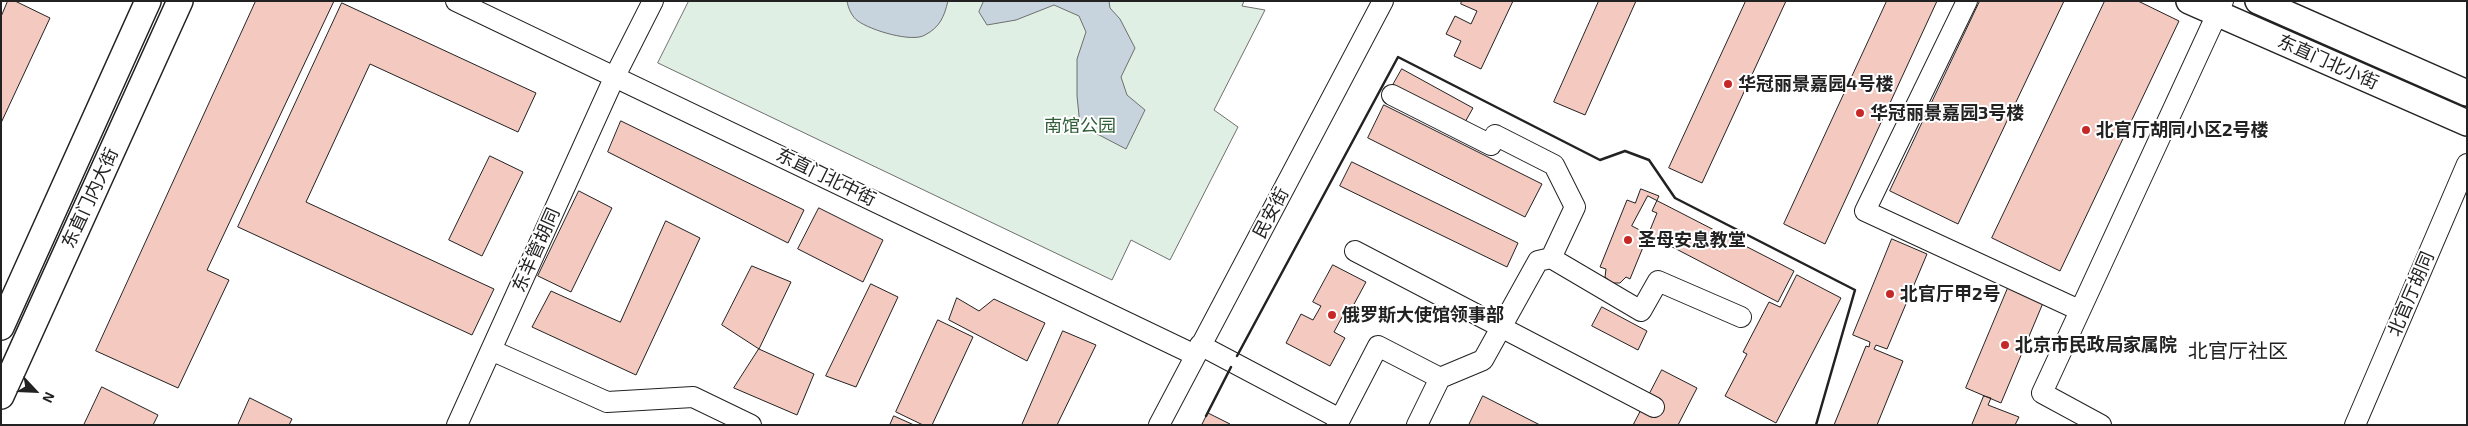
<!DOCTYPE html>
<meta charset="utf-8">
<style>
body{margin:0}
#map{position:relative;width:2468px;height:426px;overflow:hidden;background:#fff;font-family:"Exo 2",sans-serif}
canvas{display:block}
.frame{position:absolute;inset:0;border:2px solid #222;pointer-events:none}
.north{position:absolute;left:10px;top:366px;width:50px;height:50px;-webkit-text-stroke:4px #fff;paint-order:stroke;rotate:115deg;font-size:14px;font-weight:700;line-height:20px;text-align:center;color:#222}
.north::after{content:'';display:block;margin:auto;width:18px;height:22px;background:#222;clip-path:polygon(50% 0,100% 100%,50% 72%,0 100%)}
</style>
<div id="map">
<canvas width="2468" height="426"></canvas>
<div class="frame"></div>
<div class="north">N</div>
</div>
<script>
const ctx = document.querySelector('canvas').getContext('2d');
ctx.lineJoin = 'round';
function fill(path, color) {
  ctx.fillStyle = color;
  ctx.fill(path, 'evenodd');
}
function stroke(path, color, width, dash) {
  ctx.strokeStyle = color;
  ctx.lineWidth = width;
  ctx.lineCap = dash ? 'butt' : 'round';
  ctx.setLineDash(dash || []);
  ctx.stroke(path);
}
function write(font, color, halo, rows, align = 'center') {
  ctx.font = font + ' "Exo 2","Noto Sans SC",sans-serif';
  ctx.lineWidth = 4;
  ctx.setLineDash([]);
  ctx.textBaseline = 'middle';
  ctx.strokeStyle = halo;
  ctx.fillStyle = color;
  for (const [text, x, y, turn = 0] of rows) {
    ctx.save();
    ctx.translate(x, y);
    ctx.rotate((+turn || 0) * Math.PI / 180);
    ctx.textAlign = isNaN(turn) ? turn : align;
    if (halo) ctx.strokeText(text, 0, 0);
    ctx.fillText(text, 0, 0);
    ctx.restore();
  }
}
const green = new Path2D(`
 M689,1H1244L1242,6L1265,10L1214,110L1238,127L1170,260L1131,240L1112,280L658,63Z`);
const water = new Path2D(`
 M847,1H948C944,17 940,27 925,35C912,43 870,30 858,21C852,17 848,8 847,1Z
 M984,1H1109L1110,8L1120,19L1135,48L1121,77L1127,95L1145,110L1126,149L1080,125L1077,96V59L1086,32L1079,16L1054,5L1016,20L987,25L979,12Z`);
const building = new Path2D(`
 M8,1H15L50,18L1,123V17Z
 M256,1H334L207,270L229,280L178,388L96,351Z
 M1462,1H1513L1481,69L1454,56L1461,41L1446,34L1455,16L1471,24L1477,11L1461,4Z
 M1599,1H1636L1585,115L1554,102Z
 M1746,1H1786L1702,183L1669,168Z
 M1887,1H1937L1825,244L1784,224Z
 M1980,1H2064L1958,224L1890,191Z
 M2105,1H2138L2179,21L2060,271L1992,238Z
 M342,3L536,93L518,132L370,64L306,202L494,289L472,335L238,227Z
 M1402,69L1473,108L1464,124L1393,85Z
 M1384,105L1542,184L1525,217L1368,138Z
 M621,121L804,210L788,243L608,152Z
 M490,156L523,172L482,256L449,240Z
 M1352,162L1518,243L1507,267L1340,186Z
 M1641,189L1659,196L1652,211L1657,213L1630,279L1626,277L1620,283H1612L1605,277L1606,269L1600,267L1627,200L1635,203Z
 M579,191L612,208L571,292L538,276Z
 M1648,196L1794,271L1778,302L1632,226Z
 M819,208L883,240L863,282L798,249Z
 M666,221L700,238L636,375L532,327L551,291L620,322Z
 M1892,239L1927,254L1887,349L1876,345L1874,349L1903,361L1877,425H1834L1866,346L1869,347L1870,342L1853,335Z
 M1333,265L1366,282L1346,319L1342,317L1334,332L1345,338L1330,366L1286,343L1301,314L1313,320L1321,306L1313,302Z
 M752,266L791,282L759,349L722,325Z
 M1797,275L1841,298L1776,423L1725,396L1747,354L1743,352L1769,302L1780,307Z
 M871,284L898,297L856,387L826,376Z
 M2008,288L2043,303L2001,403L1966,388Z
 M957,298L979,311L994,299L1045,323L1027,361L949,320Z
 M1602,307L1647,331L1638,350L1592,326Z
 M938,320L973,337L932,425H923L896,412Z
 M1063,331L1096,345L1057,425H1022Z
 M759,349L814,374L797,415L734,388Z
 M1662,370L1697,388L1678,425H1636L1634,424Z
 M102,387L158,415L153,425H84Z
 M1483,396L1540,425H1469Z
 M1984,396L1991,398L1988,405L2019,417L2015,425H1972Z
 M250,398L292,419L289,425H238Z
 M1208,413L1230,424V425H1202Z
 M894,416L914,425H890Z`);
const minor = new Path2D(`
 M456,1L1195,355
 M1967,1L1865,211L2079,310
 M1392,95L1491,145L1495,135L1554,165L1575,207L1551,258
 M1355,251L1654,407
 M1200,345L1340,419
 M491,350L607,402L693,397L751,425
 M457,425L615,76L653,1
 M1159,425L1383,1
 M1337,425L1378,346L1440,378
 M1417,425L1440,378L1483,360L1538,261L1551,258L1641,311L1658,281L1741,317
 M2101,425L2042,393L2223,1
 M2355,425L2467,164`);
const major = new Path2D(`
 M2189,1L2467,123
 M2258,1L2467,93
 M1,327L148,1
 M1,396L180,1`);
const wall = new Path2D(`
 M1237,356L1398,57L1600,160L1625,151L1649,160L1675,198L1855,290L1816,425
 M1206,416L1231,367`);
const markers = [
 [1728,84,5,"#c62828"],
 [1860,113,5,"#c62828"],
 [2086,130,5,"#c62828"],
 [1628,240,5,"#c62828"],
 [1890,294,5,"#c62828"],
 [1332,315,5,"#c62828"],
 [2005,345,5,"#c62828"]
];
const streetNames = [
 ["东直门北小街",2328,62,24],
 ["东直门北中街",826,177,26],
 ["东直门内大街",90,198,-65],
 ["民安街",1271,213,-62],
 ["东羊管胡同",536,250,-66],
 ["北官厅胡同",2411,294,-67]
];
const poiNames = [
 ["华冠丽景嘉园4号楼",1738,84],
 ["华冠丽景嘉园3号楼",1870,113],
 ["北官厅胡同小区2号楼",2096,130],
 ["圣母安息教堂",1638,240],
 ["北官厅甲2号",1900,294],
 ["俄罗斯大使馆领事部",1342,315],
 ["北京市民政局家属院",2015,345]
];
const parkNames = [
 ["南馆公园",1080,126]
];
const quarterNames = [
 ["北官厅社区",2238,351]
];
fill(green, '#e0efe3');
stroke(green, '#6f6f6f', 1);
fill(water, '#c7d3dd');
stroke(water, '#6f6f6f', 1);
fill(building, '#f3c9c0');
stroke(building, '#222', 1);
stroke(minor, '#222', 22);
stroke(major, '#222', 28);
stroke(minor, '#fff', 20);
stroke(major, '#fff', 25);
stroke(wall, '#222', 2.5);
for (const [x, y, r, color] of markers) {
  const dot = new Path2D();
  dot.arc(x, y, r, 0, 2 * Math.PI);
  ctx.fillStyle = color;
  ctx.fill(dot);
  stroke(dot, '#fff', 2);
}
write('18px', '#222', '#fff', streetNames);
write('bold 18px', '#222', '#fff', poiNames, 'left');
write('18px', '#2f5e38', '#fff', parkNames);
write('20px', '#222', '#fff', quarterNames);
</script>
